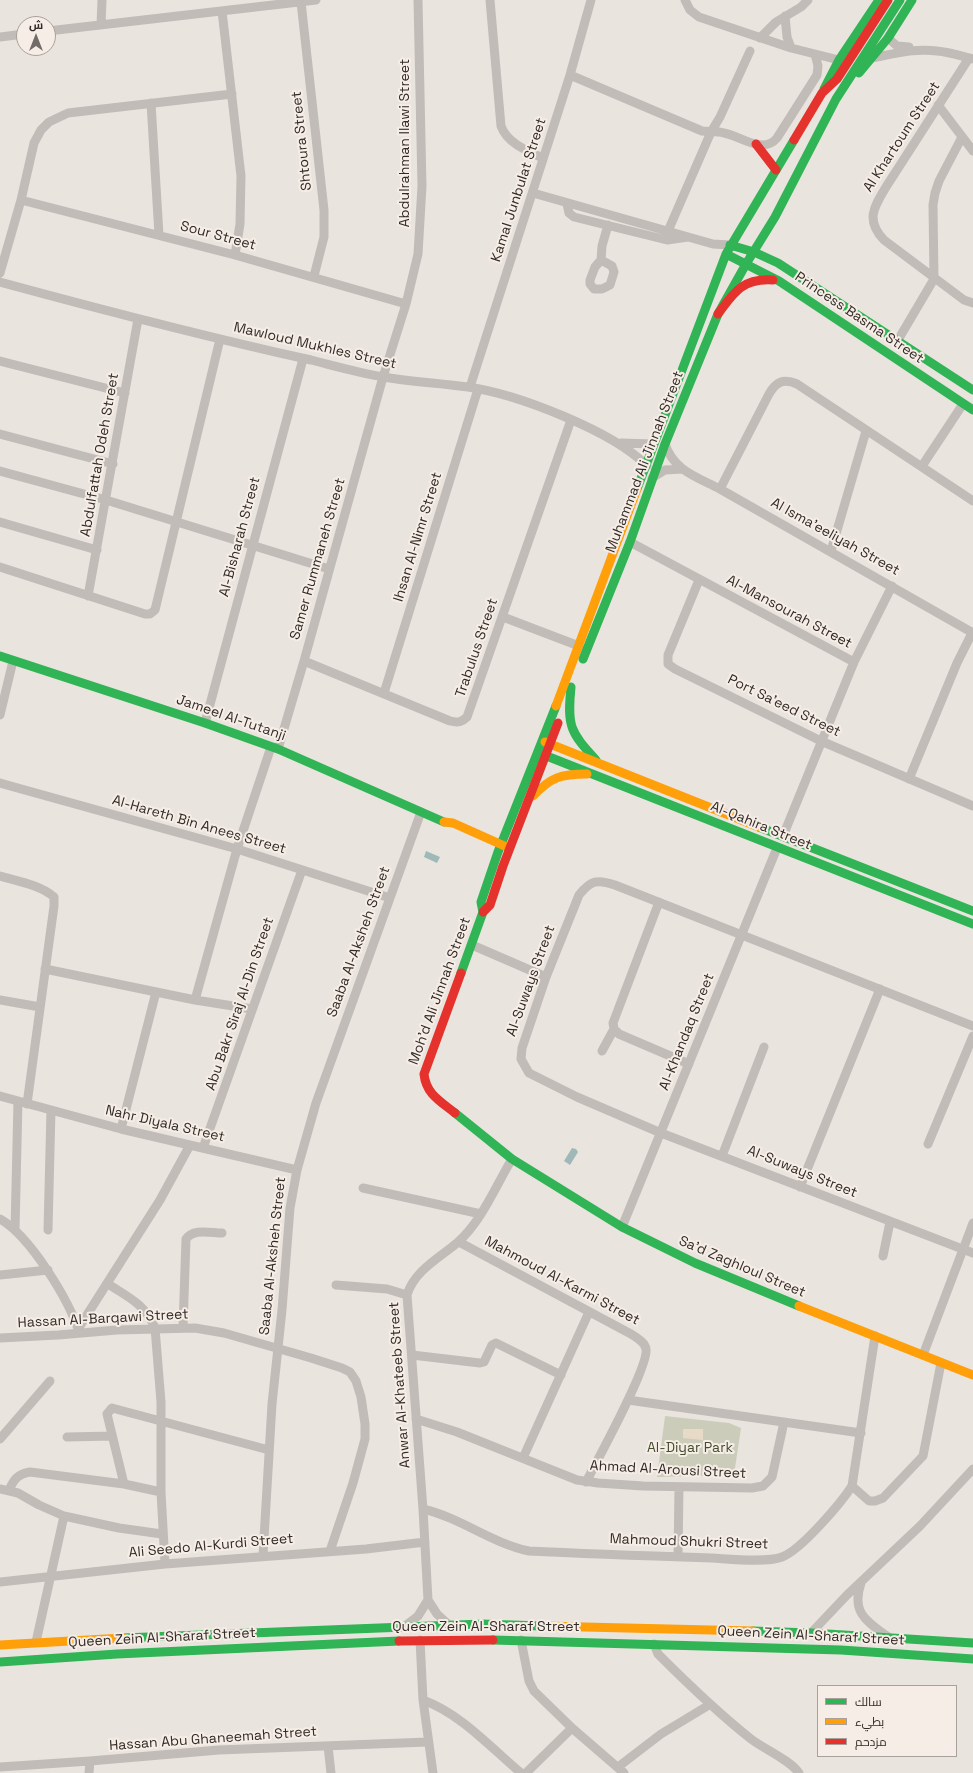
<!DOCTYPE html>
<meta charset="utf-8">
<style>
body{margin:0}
#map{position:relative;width:973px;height:1773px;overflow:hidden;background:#eae4de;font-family:"Space Grotesk",Cairo,sans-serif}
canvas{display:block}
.legend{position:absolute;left:817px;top:1685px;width:140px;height:72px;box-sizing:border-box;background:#f6eee6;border:1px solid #a8a09a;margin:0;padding:5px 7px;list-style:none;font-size:12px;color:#322a27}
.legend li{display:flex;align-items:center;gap:8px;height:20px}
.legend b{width:20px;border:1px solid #a8a09a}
.north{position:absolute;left:16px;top:16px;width:40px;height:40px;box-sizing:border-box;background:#f6eee6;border:1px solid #a8a09a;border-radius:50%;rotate:0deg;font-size:11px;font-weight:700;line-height:16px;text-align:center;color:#322a27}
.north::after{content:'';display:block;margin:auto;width:14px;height:18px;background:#726b67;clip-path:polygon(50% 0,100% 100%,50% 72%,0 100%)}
</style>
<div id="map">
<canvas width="973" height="1773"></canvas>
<ul class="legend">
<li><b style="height:5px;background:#30b455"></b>سالك</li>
<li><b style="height:5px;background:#ff9f0a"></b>بطيء</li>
<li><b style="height:5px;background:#e5322d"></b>مزدحم</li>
</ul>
<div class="north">ش</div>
</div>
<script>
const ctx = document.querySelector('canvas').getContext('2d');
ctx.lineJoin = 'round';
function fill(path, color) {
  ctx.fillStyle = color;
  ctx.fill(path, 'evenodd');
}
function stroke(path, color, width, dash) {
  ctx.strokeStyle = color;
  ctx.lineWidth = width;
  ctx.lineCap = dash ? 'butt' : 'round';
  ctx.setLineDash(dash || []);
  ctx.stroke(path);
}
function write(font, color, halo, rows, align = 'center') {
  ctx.font = font + ' "Space Grotesk",sans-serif';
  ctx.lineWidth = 4;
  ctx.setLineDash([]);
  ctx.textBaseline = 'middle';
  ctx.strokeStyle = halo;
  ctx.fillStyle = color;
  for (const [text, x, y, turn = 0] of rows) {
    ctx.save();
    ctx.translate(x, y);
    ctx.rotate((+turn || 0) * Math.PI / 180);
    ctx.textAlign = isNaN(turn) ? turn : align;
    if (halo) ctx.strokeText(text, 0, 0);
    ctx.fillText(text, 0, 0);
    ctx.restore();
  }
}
const green = new Path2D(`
 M665,1416L729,1423L741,1428L734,1475L657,1477Z`);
const sand = new Path2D(`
 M683,1429H703V1440L683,1438Z`);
const water = new Path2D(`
 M426,851L440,857L437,863L424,857Z
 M572,1148L576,1149L578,1152L570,1165L564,1161Z`);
const street = new Path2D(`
 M490,0L501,126C507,143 527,151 543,158
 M685,0L690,10L699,17L791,48L839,60
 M301,2L324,210V237L314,276
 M222,11L241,176L240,224L235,255
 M785,16L787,37L791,48
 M101,25L102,0
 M48,31L316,0
 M0,37L24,34
 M760,38L776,22L801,7L808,0
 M888,38L897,46L909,47
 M872,58C893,54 914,48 937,51C949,52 961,56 973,59
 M969,58L886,187C874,207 865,220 884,240L964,300L973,303
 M570,75L702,131C709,132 717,131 724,133C741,136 763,155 777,138L817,75L818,66L815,54
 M151,103L159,235
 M938,105L973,151
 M533,193L713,244L730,245
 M21,200L235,255L406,304
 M567,204L569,213L574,217L667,240L688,237
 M668,231L711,132L720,117L750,51
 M601,260L612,266L614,272L610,285L602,289H594L590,284V280L595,267L601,260L602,246L608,225
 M0,273L21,200L34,143L41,130L49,122L68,113L232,94
 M0,282C103,310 207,337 311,360C335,366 359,373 384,377C412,382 440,383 468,387C517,394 613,431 647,466
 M898,340L934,279L933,205L935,193L939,181L962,137
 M0,361L125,393
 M470,387L570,75L591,0
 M0,434L113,464
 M621,443L654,444
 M665,444C674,471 697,477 720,489L973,633
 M922,466L963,404
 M0,471L106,500L329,569
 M652,478L665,470L682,469
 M720,489L769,394C776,382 783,378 797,384L973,501
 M0,522L97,550
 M630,542L854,662L783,836
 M831,551L866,431
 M0,567L145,614H150L155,610L220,339
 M699,580L668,655V664L675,669L821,741L973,806
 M88,596L138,319
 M503,617L579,646
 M304,661L450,721C458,723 462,722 467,717L571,420
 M854,662L892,586
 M384,693L478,389
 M0,715L13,661
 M205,723L303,359
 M278,749L304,661L383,377L406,304L418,254L422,186L418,0
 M909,779L957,663L972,633
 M0,783L237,849L390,898
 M0,876C17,881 41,885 54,897V906L27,1104
 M659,902L613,1023L614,1029L619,1034L689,1064
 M472,945L546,977
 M45,969L195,1000L252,1009
 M0,1000L40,1007
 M195,1000L237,849L271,747
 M973,1026L615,885C597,879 591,880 579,895L546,977L522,1048L521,1059L529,1073L577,1097L661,1133L973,1253
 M602,1051L614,1029
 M0,1096L121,1129L297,1170
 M121,1129L156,992
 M928,1144L973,1036
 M203,1148L302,870
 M722,1156L764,1047
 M800,1187L880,989
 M363,1188L481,1214
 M0,1219C30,1236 69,1300 79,1332
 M622,1227L777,848
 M15,1230L18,1101
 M48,1230L51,1110
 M459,1242L631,1334C637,1338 645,1342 646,1349C649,1366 597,1461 586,1482
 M883,1256L890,1222
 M0,1275L48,1270
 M108,1284C128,1297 145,1304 155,1328L161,1402V1492L165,1564
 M336,1285L387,1289L407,1295
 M183,1327L186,1239C193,1228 211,1233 222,1233
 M78,1329L160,1200L190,1145
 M0,1338L58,1335L117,1330L195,1328L224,1333L311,1358L342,1368L350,1372L356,1381L361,1397L365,1424V1439L353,1483L330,1551
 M412,1355L480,1363L484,1362L492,1345L496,1343L561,1375
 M923,1355L973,1223
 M628,1400L861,1433
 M416,1419L457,1432L577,1480L598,1483L643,1486L752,1488L763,1486L772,1477L784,1422
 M67,1437L112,1436
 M0,1439L50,1381
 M523,1458L589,1312
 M124,1484L107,1414L112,1408L269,1450
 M852,1486L869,1501H875L883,1498L923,1456L941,1363
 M0,1489L18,1493L39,1505L64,1516L119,1528L162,1534
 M9,1490C14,1479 18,1474 30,1472L124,1484L161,1492
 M423,1509C461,1518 491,1543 529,1551C590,1554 651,1556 712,1558C730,1559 767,1563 782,1557C801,1550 841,1503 852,1486L875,1336
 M263,1555L272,1404L282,1310L290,1208L297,1170L316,1103L421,812
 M678,1557L679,1487
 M0,1582L165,1564L366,1549L425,1542
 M861,1583C851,1612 866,1621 887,1636
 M448,1624L437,1614L428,1600L423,1509L407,1295C414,1271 439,1258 457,1243C482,1221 495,1187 512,1159
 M405,1626L418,1616L428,1600
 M811,1633L847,1595L920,1526L973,1469
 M420,1640L423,1700L433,1773
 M521,1640L529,1681L534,1691L572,1728L624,1773
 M36,1642L64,1516
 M654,1644L658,1654C688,1684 718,1713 751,1739C764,1749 790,1760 799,1773
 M423,1700C461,1714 490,1747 521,1773
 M328,1746L331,1773
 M0,1767L90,1761L219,1750L428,1742
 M618,1767L661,1734L709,1705
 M89,1773L90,1761
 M526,1773L572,1728`);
const fast = new Path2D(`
 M859,73L888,38L912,0
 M824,89L839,60L879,0
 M794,140L726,254L779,281L973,410
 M730,245L754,252L778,263L973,390
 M746,264L775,217L836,99L900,0
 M637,489L726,254
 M0,656L205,723L278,749L444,822
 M583,659L630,542L665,444L718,314L746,264
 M571,687C567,726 570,732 596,760
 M539,753L973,924
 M759,827L973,911
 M461,973L483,912L481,902L498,852L556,706
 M455,1113L512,1159L622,1227L695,1263L799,1306
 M753,1631L811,1633L973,1643
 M123,1638L482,1624L542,1626
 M493,1640L841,1650L973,1659
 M0,1662L117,1654L399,1641`);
const slow = new Path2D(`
 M556,706L637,489
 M545,742L759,827
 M533,796C551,777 561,774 587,774
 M444,822L453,823L509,848
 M799,1306L973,1375
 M542,1626L753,1631
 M0,1645L123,1638`);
const jam = new Path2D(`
 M794,140L822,93L837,79L888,0
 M756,144L776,170
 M718,314C734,292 743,278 773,280
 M483,912L490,905L503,866L558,723
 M455,1113C440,1101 426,1094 424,1074L461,973
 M399,1641L493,1640`);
const streetNames = [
 ["Al Khartoum Street",902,137,-57],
 ["Shtoura Street",302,141,-96],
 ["Abdulrahman Ilawi Street",405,143,-90],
 ["Kamal Junbulat Street",519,190,-72],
 ["Sour Street",218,236,15],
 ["Princess Basma Street",859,318,34],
 ["Mawloud Mukhles Street",315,346,13],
 ["Abdulfattah Odeh Street",100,455,-80],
 ["Muhammad Ali Jinnah Street",645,462,-69],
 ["Al-Bisharah Street",240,537,-75],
 ["Ihsan Al-Nimr Street",418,537,-73],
 ["Al Isma'eeliyah Street",835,537,29],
 ["Samer Rummaneh Street",318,559,-74],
 ["Al-Mansourah Street",789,612,28],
 ["Trabulus Street",477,648,-71],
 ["Port Sa'eed Street",784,706,26],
 ["Jameel Al-Tutanji",231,718,19],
 ["Al-Hareth Bin Anees Street",199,825,16],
 ["Al-Qahira Street",761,826,22],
 ["Saaba Al-Aksheh Street",359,942,-70],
 ["Al-Suways Street",531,981,-70],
 ["Moh'd Ali Jinnah Street",440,991,-70],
 ["Abu Bakr Siraj Al-Din Street",240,1004,-71],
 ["Al-Khandaq Street",687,1032,-68],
 ["Nahr Diyala Street",165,1124,13],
 ["Al-Suways Street",802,1172,22],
 ["Saaba Al-Aksheh Street",273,1256,-84],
 ["Sa'd Zaghloul Street",742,1267,23],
 ["Mahmoud Al-Karmi Street",562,1281,28],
 ["Hassan Al-Barqawi Street",103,1319,-3],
 ["Anwar Al-Khateeb Street",400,1385,-94],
 ["Ahmad Al-Arousi Street",668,1470,3],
 ["Mahmoud Shukri Street",689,1542,2],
 ["Ali Seedo Al-Kurdi Street",211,1546,-5],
 ["Queen Zein Al-Sharaf Street",486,1627],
 ["Queen Zein Al-Sharaf Street",811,1636,3],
 ["Queen Zein Al-Sharaf Street",162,1638,-3],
 ["Hassan Abu Ghaneemah Street",213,1739,-4]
];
const parkNames = [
 ["Al-Diyar Park",690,1448]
];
fill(green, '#cbcdba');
fill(sand, '#e7dac7');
fill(water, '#9eb9b7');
stroke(street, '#c2bcb8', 9);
stroke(fast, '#30b455', 9);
stroke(slow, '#ff9f0a', 9);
stroke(jam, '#e5322d', 9);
write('14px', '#322a27', '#f6eee6', streetNames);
write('14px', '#444d2e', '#f6eee6', parkNames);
</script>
